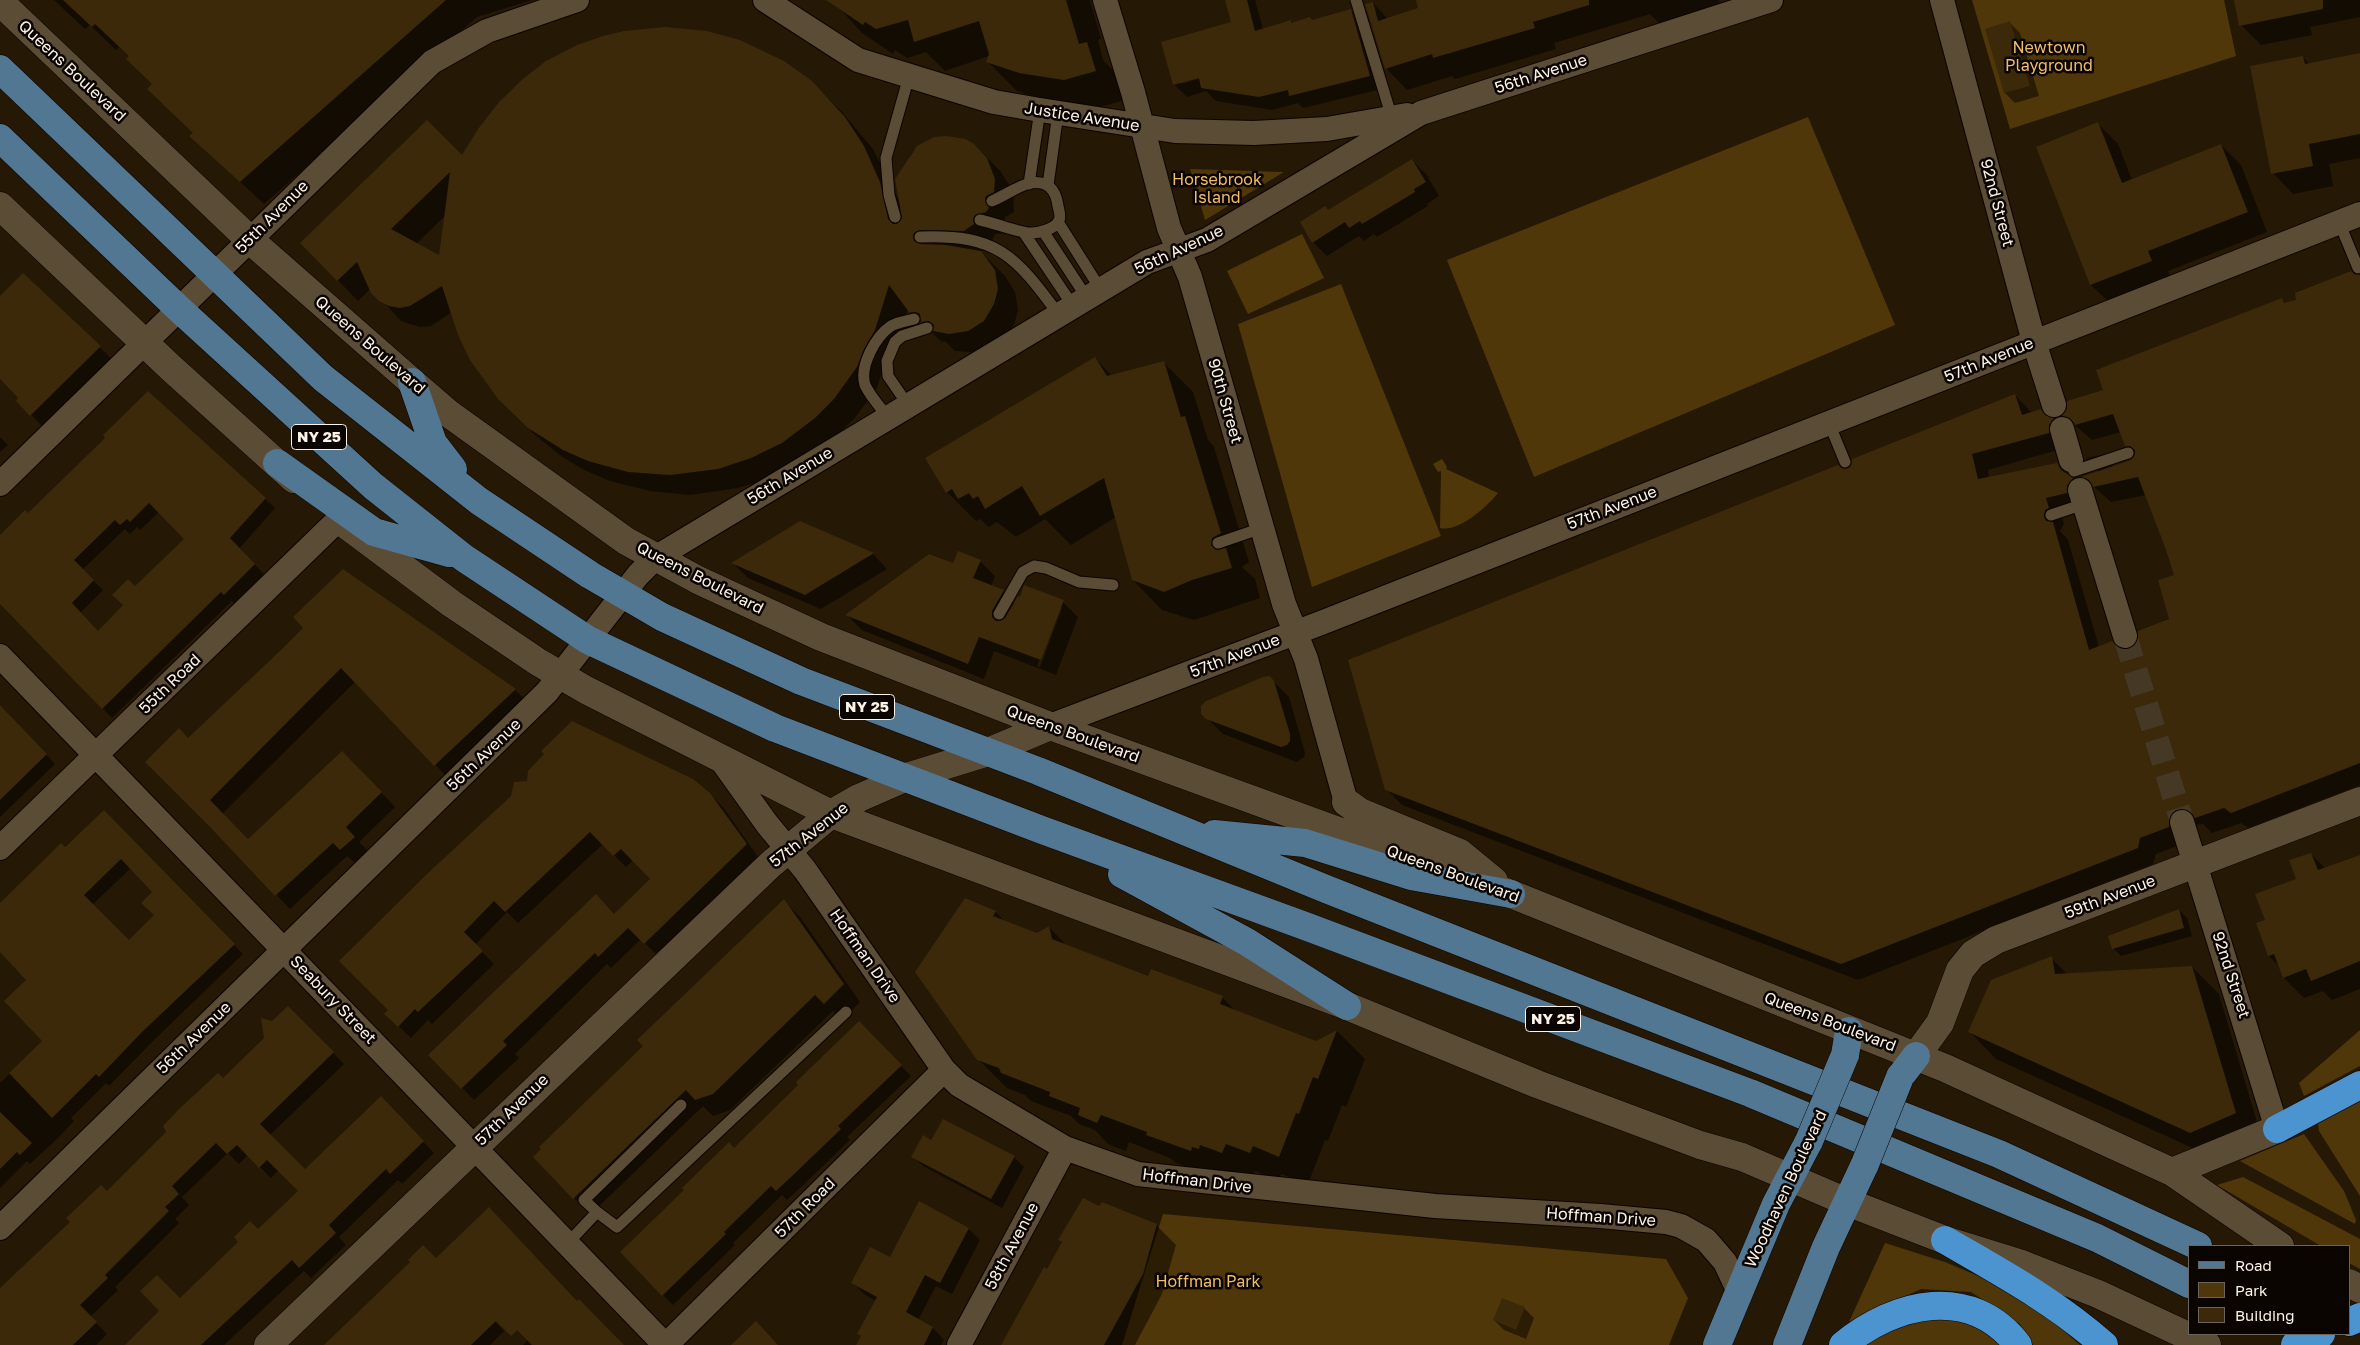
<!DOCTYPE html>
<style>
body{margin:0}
#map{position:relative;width:2360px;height:1345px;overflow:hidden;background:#251804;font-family:"Golos Text",sans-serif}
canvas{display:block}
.legend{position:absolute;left:2188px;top:1245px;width:162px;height:90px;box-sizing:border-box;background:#0a0501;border:1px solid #6b645d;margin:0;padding:6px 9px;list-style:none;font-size:15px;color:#fcf3e6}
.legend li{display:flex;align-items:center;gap:10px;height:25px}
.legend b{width:25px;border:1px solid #6b645d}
</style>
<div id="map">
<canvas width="2360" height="1345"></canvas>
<ul class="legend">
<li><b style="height:6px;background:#527792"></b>Road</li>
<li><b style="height:14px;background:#503709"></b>Park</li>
<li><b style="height:14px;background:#3b290a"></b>Building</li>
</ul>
</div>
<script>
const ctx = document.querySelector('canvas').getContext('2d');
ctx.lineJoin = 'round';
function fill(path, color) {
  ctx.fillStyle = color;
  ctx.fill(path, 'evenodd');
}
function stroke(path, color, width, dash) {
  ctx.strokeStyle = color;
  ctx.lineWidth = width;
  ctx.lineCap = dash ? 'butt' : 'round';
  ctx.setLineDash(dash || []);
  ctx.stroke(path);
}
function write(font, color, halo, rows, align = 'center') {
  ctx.font = font + ' "Golos Text",sans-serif';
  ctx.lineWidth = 5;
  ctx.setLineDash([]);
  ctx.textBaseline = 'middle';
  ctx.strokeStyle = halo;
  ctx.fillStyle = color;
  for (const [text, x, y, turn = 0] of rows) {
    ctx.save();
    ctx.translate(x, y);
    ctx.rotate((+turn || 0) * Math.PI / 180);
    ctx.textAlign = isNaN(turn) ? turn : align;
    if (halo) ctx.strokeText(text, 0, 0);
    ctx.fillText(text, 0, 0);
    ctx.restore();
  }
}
const green = new Path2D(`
 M1972,0H2224L2236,56L2010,129Z
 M1808,117L1895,325L1534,477L1447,260Z
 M1190,169L1284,172L1205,220Z
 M1302,234L1324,278L1248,314L1227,271Z
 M1341,284L1441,536L1312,587L1238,324Z
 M1442,459L1447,467L1446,469L1498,493C1488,506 1458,533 1440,528L1441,471L1438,472L1433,464Z
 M2360,1030V1066L2304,1096L2299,1083Z
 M2360,1100V1196L2319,1131L2318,1124Z
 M2304,1134L2344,1191L2356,1220L2355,1224L2240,1161Z
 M2243,1177L2360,1239V1269L2349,1263V1246H2321L2217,1185Z
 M1163,1214L1666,1259L1688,1298L1669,1345H1122Z
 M1885,1243L1945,1262L2021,1294L2080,1345H2033L2020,1324L1971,1292L1921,1289L1849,1322Z
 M1934,1315L1973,1321L2003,1345H1860L1892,1323Z`);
const shadow = new Path2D(`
 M54,0H532L477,17L264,204L191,136L194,133L130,56L119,47L116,50L90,25L85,29Z
 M832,0H1090L1101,39L1098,40L1103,60L1116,73L1124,100L1094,109L1050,101L1017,91L988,62L989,56L945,71L926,52L907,58L895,50L893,54L862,33Z
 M1226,0H1255L1263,29L1290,21L1293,24L1312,21L1350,10L1363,23L1382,89L1303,108L1298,103L1272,110L1216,101L1206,91L1187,97L1174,84L1233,23ZM1204,75L1205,77L1181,84V81Z
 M1417,0H1719L1720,5L1659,23L1650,14L1554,43L1556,49L1455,79L1452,76L1407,90L1386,68L1373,3L1388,19L1420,9Z
 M2235,0H2360V17L2310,27L2312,35L2261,45L2241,25Z
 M2010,23L2020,33L2039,96L2015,103L2005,93L1987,30Z
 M2360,54V158L2329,164L2333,186L2293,194L2273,173L2303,57L2309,64Z
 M822,92L842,112L873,149L900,202L897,179L913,151L925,142L981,151L1001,172L1013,191L1014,212L1005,217V225L1008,229L1005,233L995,234L992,240L993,244L984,251H974L984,255L1005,276L1015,292L1018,310L1014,325L1004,341L979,353L955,351L945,341L942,342L931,332L908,308L895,351L883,369L877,388L854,419L824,447L771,478L738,488L690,495L650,491L610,481L584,470L561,456L534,434L486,382L459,334L452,312L431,326L420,327L401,321L371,288L358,301L302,243L462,157ZM446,215L440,257L416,244Z
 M2098,124L2118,144L2132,180L2221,145L2241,165L2267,232L2168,271L2172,281L2112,305L2091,285L2037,147Z
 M1412,160L1426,174L1439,196L1427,204L1428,206L1377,237L1374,234L1364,241L1359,236L1327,256L1313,242L1328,211Z
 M23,275L112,359L43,427L18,401L20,398L0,379V298Z
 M2354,275L2360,276V785L2248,828L2241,823L2212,833L2203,824L2194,825L2185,843L2156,854L2153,864L1858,980L1402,805L1386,789L1841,469L1848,470L2015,395L2032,413L2040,410L2069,435L2064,448L1988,470L1989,478L2057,464L2089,495L2061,514L2064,524L2060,531L2068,540L2099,647L2130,650L2171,620L2175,576L2166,546L2146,495L2111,502L2083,477L2099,472L2086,458L2102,455L2114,467L2131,461L2136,455L2126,445L2121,432L2092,440L2064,416L2105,390L2281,299L2286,304L2298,300Z
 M1095,358L1112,376L1164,363L1193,392L1208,440L1214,447L1249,562L1242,567L1255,579L1260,598L1194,620L1162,610L1133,580L1116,517L1071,545L1045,519L1016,537L997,522L989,527L980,519L976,521L947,492Z
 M0,437L8,445L0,452Z
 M67,477L265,499L275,508L239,549L264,574L234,603L232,601L112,718L0,602V536L28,515ZM159,512L186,539L99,633L80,613L103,590L82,570L125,529L130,534L137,527L140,530Z
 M800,523L873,554L887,569L821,609L748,578L733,563Z
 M980,561L995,576L991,587L1003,591L1015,603L1063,602L1078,617L1056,675L994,651L984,679L862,630L847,615L954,565ZM1060,608H1062L1040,667L1037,666Z
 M284,647L515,690L529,703L448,778L356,681L222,814L248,841L356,766L395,807L359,842L368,851L355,863L347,856L290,909L214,829L188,739Z
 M1274,682L1289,697L1305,753L1304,757L1297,762L1223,734L1202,713Z
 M0,705L55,764L0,817Z
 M710,794L723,807L758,857L657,955L641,939L611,968L607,964L515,1054L519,1058L474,1100L430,1055L615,915L652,879L633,860L626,867L603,844L518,923L507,912L475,945L494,964L432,1024L428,1020L411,1038L386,1014L390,1010L429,874Z
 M104,811L243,954L152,1042L109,1086L106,1083L71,1118L74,1121L59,1137L30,1164L27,1161L0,1188V1083L44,1041L28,980L0,950V905ZM131,868L154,892L156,915L129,941L92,905Z
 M2311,854L2326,869L2360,856V989L2332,1000L2323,991L2304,998L2284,978L2280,967L2269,956L2267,921L2297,880Z
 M966,900L996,912L1005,922L1037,934L1049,927L1068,947L1149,978L1222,997L1236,1011L1316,1042L1337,1031L1365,1059L1346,1107L1342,1105L1328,1141L1325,1140L1308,1184L1281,1174L1279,1181L1255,1171L1251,1181L1219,1179L1176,1163L1170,1158L1129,1142L1126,1151L1108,1144L1095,1130L1079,1124L1071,1116L1031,1101L1025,1095L1007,1088L978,1059Z
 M784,901L800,917L860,1002L842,1020L833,1011L730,1110L713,1116L703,1106L591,1214L574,1198L645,1046Z
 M2179,910L2187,918L2192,936L2121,956L2113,948Z
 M2051,958L2068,975L2192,967L2219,994L2262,1139L2217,1159L1996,1059L1970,1032Z
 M288,1007L344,1064L270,1135L305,1171L381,1098L434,1153L402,1184L398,1180L339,1237L346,1245L311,1278L304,1271L224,1345H127L258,1231L299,1191L279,1170L271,1178L248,1155L239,1164L228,1153L182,1197L189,1205L175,1219L179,1223L115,1287L118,1290L90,1317L107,1334L96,1345H0V1290L107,1193L265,1039L273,1022Z
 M859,1023L911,1076L847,1137L850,1140L801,1187L787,1200L782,1195L733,1243L735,1245L673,1305L621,1252L751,1133Z
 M932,1142L1014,1157L1024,1167L1002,1208L923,1166L913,1157Z
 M1100,1208L1156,1225L1176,1245L1162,1294L1135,1345H1003L1063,1243L1060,1240Z
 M969,1229L980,1240L952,1294L936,1286L918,1320L933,1328L944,1340L941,1345H858L862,1337L858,1334L876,1301L864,1294L853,1283L890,1259Z
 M424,1247L436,1260L578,1303L622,1345H523L542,1325L495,1319L494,1320L504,1331L490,1345H327L390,1284Z
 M1524,1308L1534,1318L1526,1339L1504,1330L1494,1320Z`);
const building = new Path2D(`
 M63,0H446L240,182L189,136L193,133L147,89L152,84L126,59L129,56L95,24L92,27Z
 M826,0H1066L1079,44L1087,42L1096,71L1064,80L1019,73L986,62L989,54L979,21L914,42L908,20L876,29L865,22L863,25Z
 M1225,0H1247L1255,31L1291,20V23L1310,17L1312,20L1351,9L1370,76L1289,96L1288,90L1259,97L1201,88L1199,78L1173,85L1161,42L1231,22Z
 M1416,0H1589V5L1533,22L1535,28L1433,58L1432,54L1385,69L1365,4L1373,2L1378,21L1418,8Z
 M2234,0H2323V9L2239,26Z
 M2010,21L2030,86L2004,93L1985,29Z
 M665,27L707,31L740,40L784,61L812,81L845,117L864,146L880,182L888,219L893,224H897L902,218L895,179L917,146L934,137L947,136L966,139L974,144L987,158L995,179L994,192L986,196L985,200L989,208L986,212L975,215L973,219L974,224L964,231L920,230L914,233L913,237L914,241L920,244L946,245L981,251L995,270L998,289L994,304L984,321L968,331L949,334L933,331L934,325L929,321L921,322L920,314L916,312H909L889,285L875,330L864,349L857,367L834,399L815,418L782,443L751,458L718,469L670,475L628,472L588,461L563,450L528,428L498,399L470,360L458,335L442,286L410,306L400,308L389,306L379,301L371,293L357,262L337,281L300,243L427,120L462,155L478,129L499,102L524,78L546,61L577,45L603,36L624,31ZM450,172L443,226L439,255L391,229Z
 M2360,53V134L2309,144L2313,166L2271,174L2250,66L2303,56L2305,64Z
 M2098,122L2122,183L2221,144L2248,212L2148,251L2152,261L2090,285L2036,147Z
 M1412,159L1426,182L1414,189L1415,192L1362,224L1360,221L1349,228L1345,222L1312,243L1300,222L1325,206L1328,210Z
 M2351,271L2354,274L2360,275V763L2231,813L2224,808L2195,818L2186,809H2177L2169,818V827L2140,838L2138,848L1841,964L1385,790L1348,660L1838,465L1841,468L1847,469L1851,466L1852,459L2015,394L2022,415L2041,409L2045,415L2054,418L2049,425V433L1972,454L1978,479L2057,463L2061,470L2073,478L2067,486V493L2046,498L2049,508L2045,510L2044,517L2046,521L2053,522L2089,650L2112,641L2121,649H2130L2138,640V631L2169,619L2158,580L2174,575L2165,547L2138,477L2093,487L2089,480L2081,477L2131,460L2135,455V450L2130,446H2125L2113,414L2075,425L2071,419L2062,416L2067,408V401L2103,390L2096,370L2282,298L2284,303L2296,300L2295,293Z
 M23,273L101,346L30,416L16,401L18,398L0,379V296Z
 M1095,357L1107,376L1164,361L1181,417L1185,416L1221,533L1212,538L1211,545L1216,550L1226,548L1232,568L1192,580L1164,592L1132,580L1104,478L1040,516L1022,486L985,509L978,496L973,499L969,493L958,499L952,489L946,493L925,458Z
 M148,391L266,498L230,538L255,564L224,595L221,592L102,709L0,604V535L25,510L28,513L66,476L105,438L103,435ZM149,503L184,539L135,586L128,579L112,595L123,605L98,631L72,603L94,580L74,560L115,520L120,525L127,519L130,522Z
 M800,521L874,553L805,595L731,563Z
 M958,551L981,560L973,578L1004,590L992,611V617L996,621H1000L1005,618L1018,596L1020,597L1024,585L1064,600L1041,660L979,637L968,664L845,615L929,554L953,563Z
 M343,569L516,689L434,766L341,668L210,800L248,839L342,751L382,792L346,827L355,837L340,850L333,843L275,896L211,828L145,762L179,728L188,738L284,647L303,628L293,617Z
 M1270,676L1274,681L1290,734V741L1287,745L1281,747L1206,719L1201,714V706L1206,701L1263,677Z
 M0,705L47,754L0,800Z
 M572,721L693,779L710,793L747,844L644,944L628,928L598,957L595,953L503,1041L507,1045L461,1089L428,1055L596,894L614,914L650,879L621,849L613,856L590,832L505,912L494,901L464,932L483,951L418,1012L415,1009L398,1027L384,1014L388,1010L339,961L428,873L511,796L514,782L527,781L528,771L544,754L541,751Z
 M104,810L235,944L142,1032L99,1077L96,1074L52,1118L9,1073L42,1041L4,1001L26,980L0,952V903L61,843L65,847ZM121,859L152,892L141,903L154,915L129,940L84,895Z
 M2311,853L2318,870L2360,855V961L2311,981L2306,969L2283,978L2274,954L2268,956L2256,923L2265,920L2255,894L2296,879L2289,860Z
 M965,898L996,911L993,916L1037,933L1049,926L1052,939L1148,976L1151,969L1223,996L1220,1004L1316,1041L1337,1030L1318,1079L1313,1077L1299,1114L1296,1113L1279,1157L1253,1146L1250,1153L1226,1144L1222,1153L1200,1145L1199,1149L1192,1147L1191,1151L1146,1135L1147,1132L1101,1115L1097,1123L1078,1115L1080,1108L1049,1096L1050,1092L1001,1073L999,1068L977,1060L915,972Z
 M784,899L844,984L824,1004L815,995L713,1094L695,1100L686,1090L573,1199L533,1157L541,1149L539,1147L643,1046L637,1040Z
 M2179,909L2184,928L2112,949L2108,936Z
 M2052,956L2055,974L2192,966L2236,1113L2190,1133L1968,1032L1991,980Z
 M288,1006L334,1052L260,1124L305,1169L381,1096L424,1141L390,1174L386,1169L329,1225L336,1233L299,1268L292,1260L201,1345H125L159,1311L140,1291L157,1275L180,1298L238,1242L234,1237L250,1221L258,1229L298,1191L267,1160L259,1168L237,1145L227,1154L216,1143L172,1186L179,1194L165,1207L169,1211L105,1275L108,1278L80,1305L97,1322L73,1345H0V1288L70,1222L66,1218L101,1185L107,1191L166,1132L163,1126L179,1109L218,1073L223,1078L264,1038L261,1018L272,1021Z
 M859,1021L902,1065L838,1126L841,1129L791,1177L776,1191L771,1186L724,1232L726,1234L662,1296L620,1252L684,1190L682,1188L729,1142L734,1148L750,1132L798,1085L796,1082Z
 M0,1112L32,1143L20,1155L17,1152L0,1169Z
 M943,1119L1015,1156L991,1199L911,1157L923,1135L931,1140Z
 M1083,1198L1099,1206L1102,1202L1157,1224L1143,1274L1104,1345H1001L1044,1267L1047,1269L1062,1242L1058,1240Z
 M919,1201L969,1228L940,1283L925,1275L906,1312L933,1327L924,1345H856L861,1336L857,1334L877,1297L851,1283L870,1247L890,1257Z
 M489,1207L577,1301L579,1299L624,1345H532L517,1330L511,1336L496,1321L471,1345H324L410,1262L408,1260L423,1245L436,1258Z
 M1502,1298L1525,1307L1516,1330L1493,1320Z
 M756,1321L778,1345H731Z`);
const minorTunnel = new Path2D(`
 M2125,636L2182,822`);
const service = new Path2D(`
 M1356,0L1392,118
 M1029,184L1040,110
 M1048,185L1058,113
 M895,217L889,195L886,158L909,76
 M980,220C992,222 1022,234 1031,233C1039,233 1055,229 1059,221C1061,217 1059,210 1058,206C1056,190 1048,180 1030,183C1018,186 1004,196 992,201
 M1058,222L1101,290
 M2339,222L2358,268
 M1043,231L1087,298
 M1024,233L1073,306
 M920,237C997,234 1015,255 1059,315
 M908,405L888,376L887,361L895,342L902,336L927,328
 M888,417C880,407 870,396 865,385C859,366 876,336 891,326C898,322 907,321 914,319
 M1829,423L1845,462
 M2074,471L2128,453
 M2051,515L2084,504
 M1218,543L1262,528
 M999,614L1023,572L1034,566L1046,568L1079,582L1113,585
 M597,1212L584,1200L681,1105
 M567,1244L597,1212L617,1227L846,1012`);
const minor = new Path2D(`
 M765,0L858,60L994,102L1040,110L1175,131L1254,133L1327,129L1407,115
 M1105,0L1133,92L1169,228L1190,277L1284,604L1306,659L1346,802
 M1942,0L2034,342L2054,405
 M2062,429L2071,460
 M0,484L432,62L487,31L577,0
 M2080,490L2125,636
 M0,656L665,1345
 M1050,726L1321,623L2360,214
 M719,757L767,824L805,870L944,1070L959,1085L1065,1148L1138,1174L1435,1206L1600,1216L1666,1222L1681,1226L1706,1240L1725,1262L1739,1292
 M2182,822L2277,1129
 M0,848L339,519
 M0,1228L547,692L638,575L655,558L1147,262L1207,240L1421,113L1771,0
 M666,1345L944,1070
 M959,1345L1065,1148`);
const tertiary = new Path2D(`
 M0,2L250,240L412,382L448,413L626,541L698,580L821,637L1050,726L1511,894L1945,1068L2172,1172L2280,1246
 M0,206L171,368L294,479
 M345,524L452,604L538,662L586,690L831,814L1347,1006L1537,1084L1700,1145L1742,1157L1847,1202L1945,1240L2019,1263L2098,1294L2207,1345
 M1346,802L1360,812L1460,853L1494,881
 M1916,1056L1940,1023L1960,970L1973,954L1996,940L2360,801
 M2172,1172L2277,1129
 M2349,1283L2360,1289
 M268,1345L771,864L831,814L859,798L907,777L988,752L1050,726`);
const primary = new Path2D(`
 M0,69L323,378L479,501L590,575L662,617L801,681L1038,771L1326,889L1999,1154L2198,1246
 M0,138L179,309L373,486L464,558L588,640L775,728L1042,830L1305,926L1750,1093L2097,1238L2189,1284
 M412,382L433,443L453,469
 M277,463L374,532L449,553
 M1214,834L1305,843L1411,876L1511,894
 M1122,874L1247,942L1347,1006
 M1845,1055L1849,1031
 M1900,1077L1916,1056
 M1717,1345L1776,1204L1809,1141
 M1787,1345L1826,1247L1865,1164`);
const motorway = new Path2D(`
 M2277,1129L2360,1085
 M1945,1240C2000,1272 2056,1302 2104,1345
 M2349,1322L2360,1317
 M1843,1345C1895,1302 1971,1284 2018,1345`);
const primaryBridge = new Path2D(`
 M1809,1141L1845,1055
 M1865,1164L1900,1077`);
const motorwayBridge = new Path2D(`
 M2295,1345L2321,1334`);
const shields = [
 [319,437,55],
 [867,707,55],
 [1553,1019,55]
];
const shieldNames = [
 ["NY 25",319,437],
 ["NY 25",867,707],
 ["NY 25",1553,1019]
];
const parkNames = [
 ["Newtown",2049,48],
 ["Playground",2049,66],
 ["Horsebrook",1217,180],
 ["Island",1217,198],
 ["Hoffman Park",1208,1282]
];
const streetNames = [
 ["Queens Boulevard",72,71,43],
 ["56th Avenue",1541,74,-18],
 ["Justice Avenue",1082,117,9],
 ["92nd Street",1997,203,75],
 ["55th Avenue",272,217,-45],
 ["56th Avenue",1179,250,-25],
 ["Queens Boulevard",370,345,41],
 ["57th Avenue",1989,360,-22],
 ["90th Street",1225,401,74],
 ["56th Avenue",790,476,-31],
 ["57th Avenue",1612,508,-21],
 ["Queens Boulevard",700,578,27],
 ["57th Avenue",1235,656,-21],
 ["55th Road",170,684,-44],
 ["Queens Boulevard",1073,734,20],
 ["56th Avenue",484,755,-44],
 ["57th Avenue",809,835,-38],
 ["Queens Boulevard",1453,874,20],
 ["59th Avenue",2110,897,-21],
 ["Hoffman Drive",865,956,55],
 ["92nd Street",2231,975,72],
 ["Seabury Street",333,1000,46],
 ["Queens Boulevard",1830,1022,21],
 ["56th Avenue",194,1038,-44],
 ["57th Avenue",512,1110,-44],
 ["Hoffman Drive",1197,1181,7],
 ["Woodhaven Boulevard",1786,1189,-65],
 ["57th Road",805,1208,-45],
 ["Hoffman Drive",1601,1217,4],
 ["58th Avenue",1012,1246,-62]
];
fill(green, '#503709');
fill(shadow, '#0007');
fill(building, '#3b290a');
stroke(minorTunnel, '#453926', 24, [24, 12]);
stroke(service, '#0d0400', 13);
stroke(minor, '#0d0400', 26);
stroke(tertiary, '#0d0400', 29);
stroke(primary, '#0d0400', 29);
stroke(motorway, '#0d0400', 29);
stroke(service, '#5b4c36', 11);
stroke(minor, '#5b4c36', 24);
stroke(tertiary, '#5b4c36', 28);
stroke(primary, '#527792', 28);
stroke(motorway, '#4c94d0', 28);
stroke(primaryBridge, '#0d0400', 29, []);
stroke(motorwayBridge, '#0d0400', 29, []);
stroke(primaryBridge, '#527792', 28);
stroke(motorwayBridge, '#4c94d0', 28);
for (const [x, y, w] of shields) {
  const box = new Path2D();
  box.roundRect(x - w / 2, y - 12.5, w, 25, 4);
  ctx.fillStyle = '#0a0501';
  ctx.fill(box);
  stroke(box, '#fcf3e6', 1);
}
write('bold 15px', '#fcf3e6', null, shieldNames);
write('16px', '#f1bd6b', '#0a0501', parkNames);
write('16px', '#fcf3e6', '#0a0501', streetNames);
</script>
